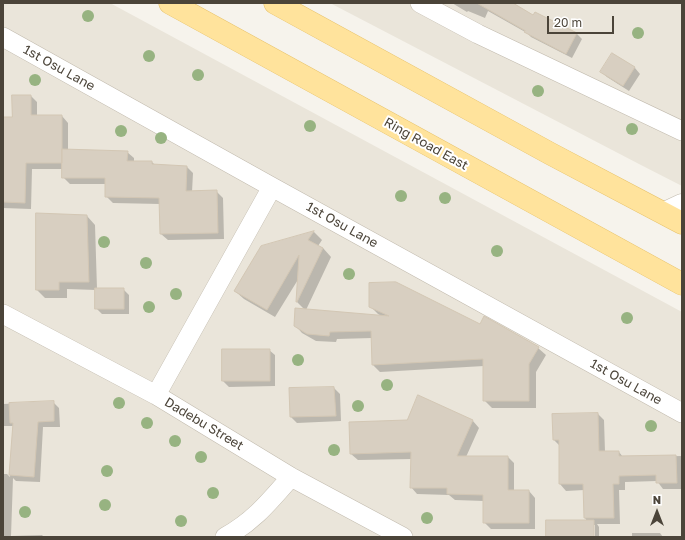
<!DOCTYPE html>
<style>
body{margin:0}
#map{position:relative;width:685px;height:540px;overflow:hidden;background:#f6f3ec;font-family:"Golos Text",sans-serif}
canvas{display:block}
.frame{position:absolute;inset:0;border:4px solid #4b4439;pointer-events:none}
.north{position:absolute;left:637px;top:492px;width:40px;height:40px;-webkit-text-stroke:3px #fff;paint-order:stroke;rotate:0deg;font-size:11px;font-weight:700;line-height:16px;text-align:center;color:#4b4439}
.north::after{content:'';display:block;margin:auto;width:14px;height:18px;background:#4b4439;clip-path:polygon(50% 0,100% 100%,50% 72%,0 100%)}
.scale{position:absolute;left:547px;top:16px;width:67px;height:18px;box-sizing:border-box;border:2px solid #4b4439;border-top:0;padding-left:5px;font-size:12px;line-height:14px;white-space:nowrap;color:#4b4439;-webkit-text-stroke:3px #fff;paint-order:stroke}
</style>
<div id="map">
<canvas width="685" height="540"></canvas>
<div class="frame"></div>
<div class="north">N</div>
<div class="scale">20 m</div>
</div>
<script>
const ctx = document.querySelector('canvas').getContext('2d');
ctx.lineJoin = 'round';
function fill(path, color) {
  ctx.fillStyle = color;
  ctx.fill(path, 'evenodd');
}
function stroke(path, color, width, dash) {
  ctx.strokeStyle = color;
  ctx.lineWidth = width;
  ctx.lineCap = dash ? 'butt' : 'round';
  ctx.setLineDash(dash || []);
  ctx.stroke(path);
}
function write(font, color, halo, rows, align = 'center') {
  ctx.font = font + ' "Golos Text",sans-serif';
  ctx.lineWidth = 4;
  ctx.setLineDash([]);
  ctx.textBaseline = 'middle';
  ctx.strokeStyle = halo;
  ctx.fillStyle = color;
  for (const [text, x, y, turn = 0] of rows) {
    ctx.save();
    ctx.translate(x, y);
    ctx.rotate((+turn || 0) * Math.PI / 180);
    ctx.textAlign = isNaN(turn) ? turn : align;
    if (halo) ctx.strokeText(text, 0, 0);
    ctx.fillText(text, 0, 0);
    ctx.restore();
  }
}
const residential = new Path2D(`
 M3,3H110L682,312V537H3Z
 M330,3H682V186L639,164Z`);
const shadow = new Path2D(`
 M452,3H510L533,16L535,13L577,34L582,39L572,58L531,37L527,33L488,11L485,18L468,11L467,12Z
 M613,54L635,68L640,74L629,91L607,77L601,71Z
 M31,96L37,102V116H62L68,123V150L127,152L134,158V162H152L156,166L187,167L193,173L192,192L216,191L223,198L224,239L168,240L161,234L160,204L113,203L106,196V184H70L63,177V169H32L31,209L3,208V118H13Z
 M37,214L87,216L95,225L97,289H123L129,295V314H102L96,308V290L67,289V298H45L37,290Z
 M314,232L322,240L318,246L323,248L331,257L306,310L383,317L378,314L370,306L480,325L538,348L546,355L536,372V408H492L484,400V366L380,372L373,365L372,338L337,339L336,342L316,341L302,333L295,325L305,310L297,302L299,278L275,317L244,299L235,291L262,247Z
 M269,350L275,355V386L229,387L223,381Z
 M334,388L340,394L341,421L297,423L291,417L290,389Z
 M419,397L473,421L479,428L466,457H508L514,463V491H529L535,498V529H491L484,522V501L455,500L449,495L417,494L411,487L412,459L358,460L351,454L407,421Z
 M53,402L59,408L60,427H43L40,482L16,481L13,478L11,536L42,535L44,537H3V474H7L10,477L13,426H3V404Z
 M598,414L604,420L605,452H619L623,457L682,456V489H663L657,481L625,482V490H619L620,524H597L599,527V537H595V525H593V537H547L587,521L585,518L584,490L566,491L560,484V446L554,440L553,415Z
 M632,533H660L663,537H632Z`);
const building = new Path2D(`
 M477,3H513L533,15L535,12L577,33L566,54L524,32L525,31Z
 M612,53L635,67L623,86L600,72Z
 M12,95H31V115H62V163H26L25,203L3,202V117H12Z
 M62,149L128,151L127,161H152V164L187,166L186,191L217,190L218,233L160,234L159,198L105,197V178H62Z
 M36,213L87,215L89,282H59V290H36Z
 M314,231L308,240L323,248L297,302H296L299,255L267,310L234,291L261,246Z
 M396,282L480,324L484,316L539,347L529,364V401H483V359L372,365L371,331L330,332L329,336L307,334L294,326L295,308L389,316L369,307V283Z
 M95,288H124V309H95Z
 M222,349H270V381H222Z
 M334,387L336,416L290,417L289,388Z
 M418,395L473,420L457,456H508V490H529V523H483V495L447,494V488H410L411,452L350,454L349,422L407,420Z
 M54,401V421L38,422L34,477L9,475L13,423H10L9,403Z
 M598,413L599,451H619V456L676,455L677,483H656V475L619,476V484H613L614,518H584L583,484H559V440H553L552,414Z
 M546,520H594V537H546Z`);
const minor = new Path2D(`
 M420,3L478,34L682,131
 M3,37L272,187L682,413
 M3,314L156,395L291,477L403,537
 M156,395L272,187
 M225,537C254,521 269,502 291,477`);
const tertiary = new Path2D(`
 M665,213L682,205`);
const primary = new Path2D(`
 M170,3L682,284
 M275,3L551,154L682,223`);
const trees = [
 [88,16],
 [638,33],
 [149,56],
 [198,75],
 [35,80],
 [538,91],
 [310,126],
 [632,129],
 [121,131],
 [161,138],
 [401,196],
 [445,198],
 [104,242],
 [497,251],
 [146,263],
 [349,274],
 [176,294],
 [149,307],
 [627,318],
 [298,360],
 [387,385],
 [119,403],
 [358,406],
 [147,423],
 [651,426],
 [175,441],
 [334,450],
 [201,457],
 [107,471],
 [213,493],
 [105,505],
 [25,512],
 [427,518],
 [181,521]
];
const streetNames = [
 ["1st Osu Lane",59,68,29],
 ["Ring Road East",426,144,29],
 ["1st Osu Lane",342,225,29],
 ["1st Osu Lane",626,382,29],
 ["Dadebu Street",204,424,31]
];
fill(residential, '#eae5da');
fill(shadow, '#0003');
fill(building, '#d8cfc1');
stroke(building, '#d3c7b4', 1);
stroke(minor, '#c2bbae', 20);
stroke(tertiary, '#c2bbae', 23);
stroke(primary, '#e6c16a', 23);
stroke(minor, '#fff', 19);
stroke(tertiary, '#fff', 22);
stroke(primary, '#ffe39c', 22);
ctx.fillStyle = '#97b381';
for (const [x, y] of trees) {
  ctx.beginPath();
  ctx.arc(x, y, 6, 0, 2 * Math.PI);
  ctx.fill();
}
write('13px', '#4b4439', '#fff', streetNames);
</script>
